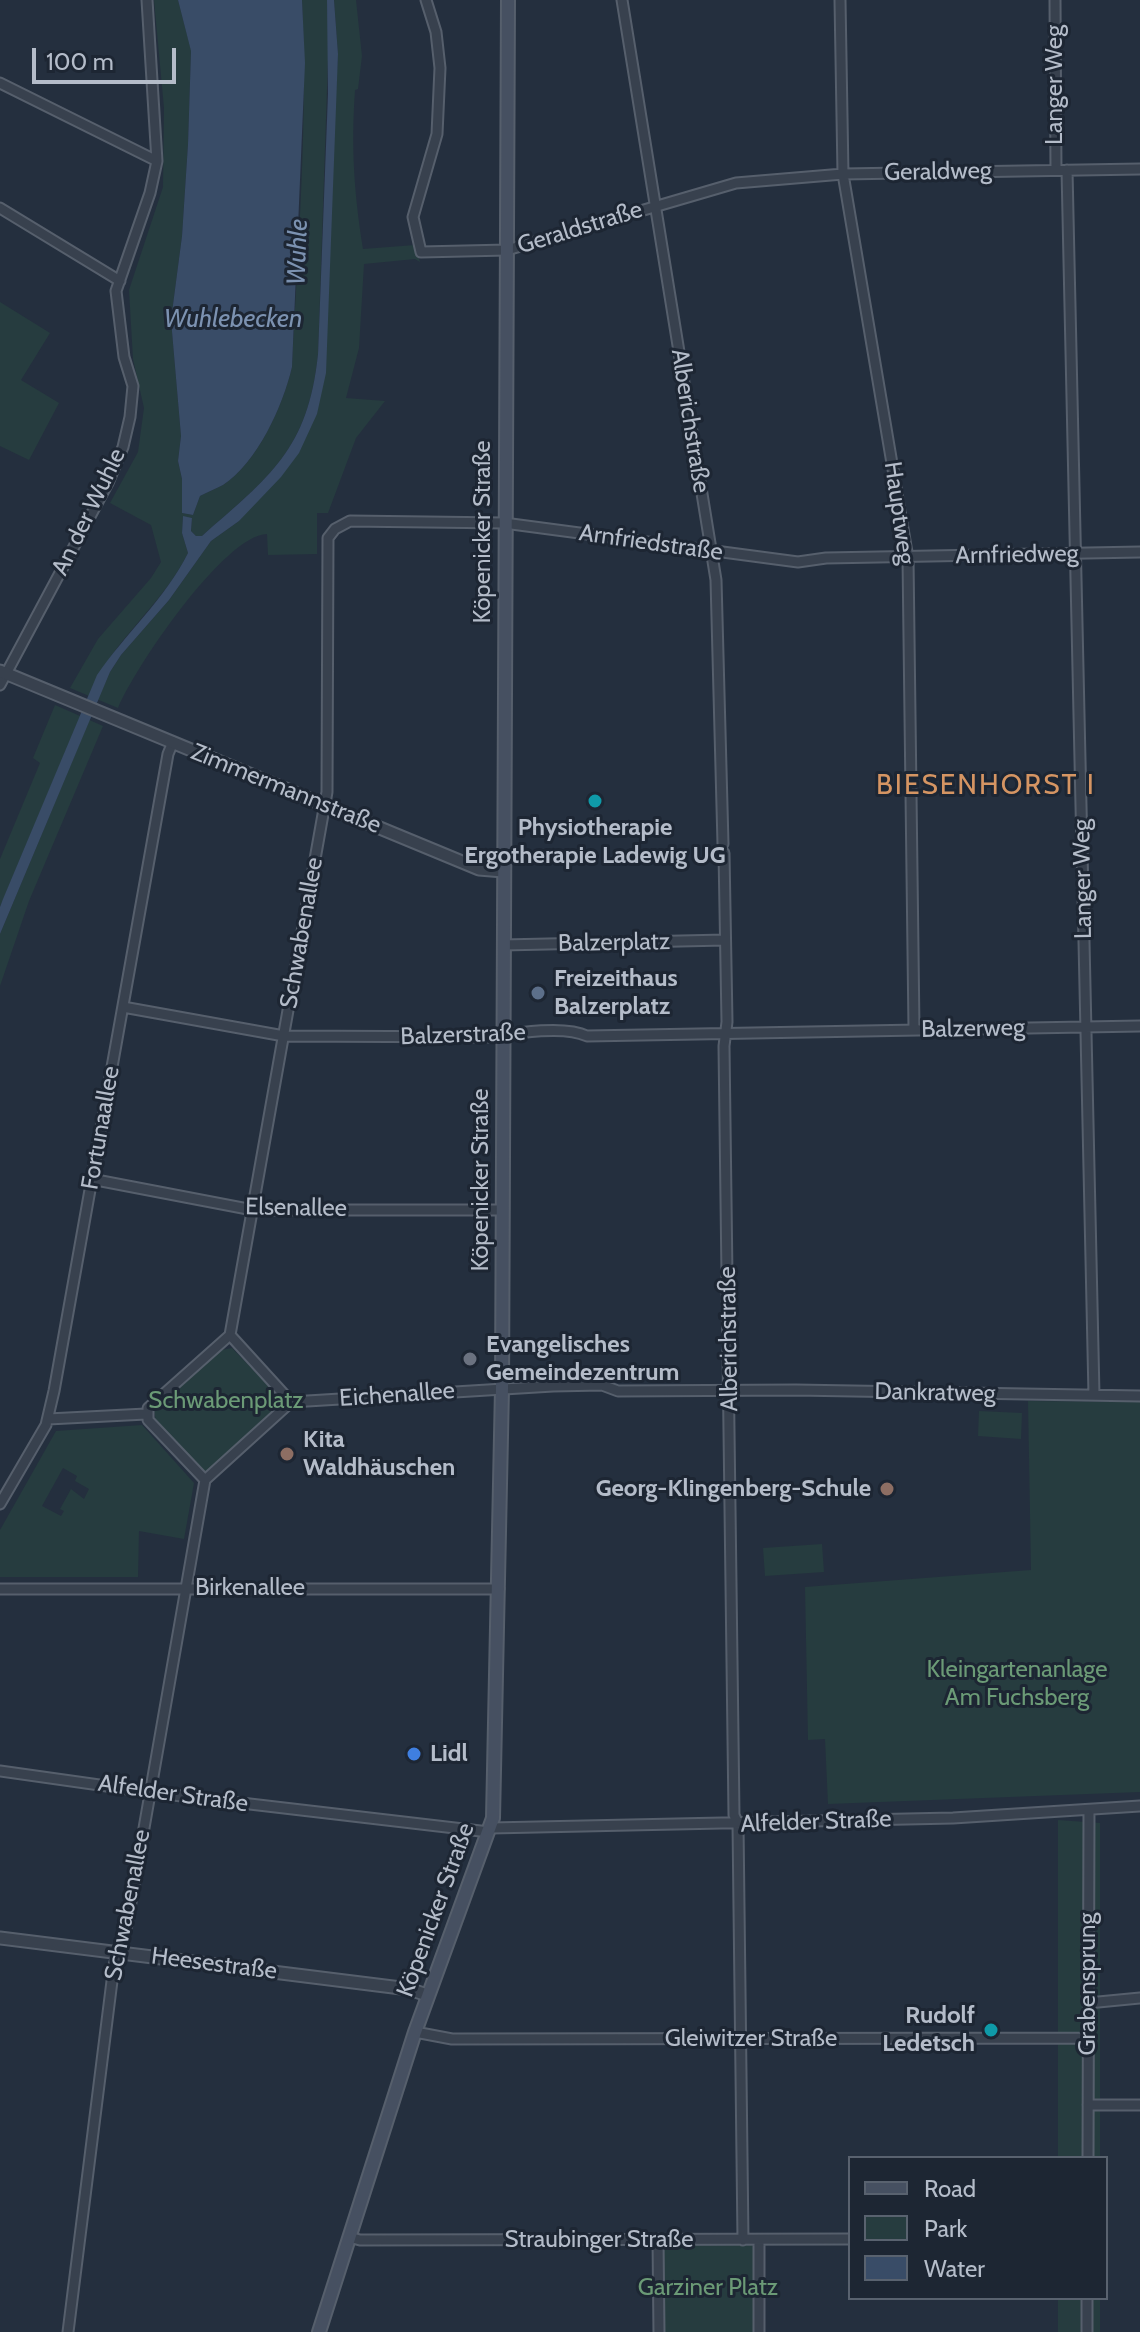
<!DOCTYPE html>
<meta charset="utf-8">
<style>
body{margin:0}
#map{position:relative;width:1140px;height:2332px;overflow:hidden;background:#242f3e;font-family:Cabin,sans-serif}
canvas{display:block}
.legend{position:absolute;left:848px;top:2156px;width:260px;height:144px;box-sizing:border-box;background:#1d2633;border:2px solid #59626f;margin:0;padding:10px 14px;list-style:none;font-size:24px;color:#b4bcc9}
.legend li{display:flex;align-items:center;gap:16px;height:40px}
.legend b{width:40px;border:2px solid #59626f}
.scale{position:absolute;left:32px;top:48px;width:144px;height:36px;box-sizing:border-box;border:4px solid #b4bcc9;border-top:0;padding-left:10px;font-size:24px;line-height:28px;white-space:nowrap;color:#b4bcc9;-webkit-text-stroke:6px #1d2633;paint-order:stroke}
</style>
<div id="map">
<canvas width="1140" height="2332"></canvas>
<ul class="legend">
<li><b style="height:10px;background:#465061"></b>Road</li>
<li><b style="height:22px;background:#263c3f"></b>Park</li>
<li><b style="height:22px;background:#394c67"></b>Water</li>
</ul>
<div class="scale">100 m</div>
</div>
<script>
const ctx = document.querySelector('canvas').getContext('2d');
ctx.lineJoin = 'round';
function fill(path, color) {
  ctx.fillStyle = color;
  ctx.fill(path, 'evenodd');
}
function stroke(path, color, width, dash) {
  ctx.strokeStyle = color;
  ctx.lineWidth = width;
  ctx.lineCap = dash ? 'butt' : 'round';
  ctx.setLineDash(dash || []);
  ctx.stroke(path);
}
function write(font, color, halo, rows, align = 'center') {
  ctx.font = font + ' Cabin,sans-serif';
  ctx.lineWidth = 6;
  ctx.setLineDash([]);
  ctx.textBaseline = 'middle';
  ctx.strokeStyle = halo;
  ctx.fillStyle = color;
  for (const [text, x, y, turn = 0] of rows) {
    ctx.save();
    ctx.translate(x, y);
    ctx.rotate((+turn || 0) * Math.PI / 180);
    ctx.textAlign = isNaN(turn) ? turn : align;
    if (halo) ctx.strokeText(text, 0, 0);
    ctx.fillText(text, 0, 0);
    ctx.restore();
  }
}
const green = new Path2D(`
 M154,0H178L191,50L188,144L182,236L171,320L181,436L178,461L182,479V513L193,515L200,496C207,492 216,489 223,485C257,463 283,406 292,367C298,245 308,122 302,0H327L329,30L318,354C308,450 270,476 202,536H196L191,531L192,518L183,517L182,533L188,553C162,606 111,641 89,695L98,699L110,672L121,655L169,600L211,541L239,521L317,414L338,54L334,0H356L362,56L358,89L355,90C351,148 354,192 363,249L415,245L420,262L415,259L364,264L359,348L346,398L385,401L356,438L328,513H317V554L268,555L267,534C224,535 134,669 118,708L70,688L98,639L151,578L161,562L151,525L110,503L138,452L144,408L133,359L129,290L163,187L164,108Z
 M0,302L50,333L21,380L59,403L29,460L0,446Z
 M55,705L103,726L29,901L0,986V934L89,721L80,717L0,907V859L40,763L33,758Z
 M232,1348L281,1399L278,1410L209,1471L201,1472L156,1421L154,1411L222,1350Z
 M1028,1401L1140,1402V1792L828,1804L825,1739L808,1740L805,1587L1031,1570Z
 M979,1411L1022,1413L1021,1439L978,1436Z
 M142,1425L194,1483L184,1539L139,1531L138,1577H0V1530L56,1431ZM63,1468L77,1476L75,1481L89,1489L84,1499L71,1489L60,1509L64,1511L61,1516L42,1506Z
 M822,1544L824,1572L765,1576L763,1548Z
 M1058,1820L1100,1823V2158H1058Z
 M750,2243L755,2250V2332H662L661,2244Z
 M1058,2298H1100V2332H1058Z`);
const water = new Path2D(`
 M178,0H302L305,63L292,367C283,406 257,463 223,485C216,489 207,492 200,496L193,515L182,513V479L178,461L181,436L171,320L182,236L188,144L191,51Z
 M327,0H334L338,54L326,373L317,414L299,453L281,477L239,521L211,541L169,600L121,655L110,672L0,934V907L3,899L97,675C126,633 165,599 188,553L182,533L183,516L192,518L191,531L196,536H202C270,476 308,450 318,354L328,94Z`);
const minor = new Path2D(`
 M426,0L436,32L440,68L437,134L413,217L421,252L507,250L736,183L843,174L1140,169
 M622,0L716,580L723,844
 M840,0L843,174L908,558L914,1029
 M1055,0L1056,170
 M0,83L157,161
 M1067,170L1094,1395
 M0,208L120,281
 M0,685L108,483L123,447L130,417L133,386L124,357L116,291L150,193L157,161L147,0
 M724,853L727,1022L724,1046L734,1815L738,1824L743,2240
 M503,945L725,940
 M123,1007L284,1036L493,1037C517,1033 564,1025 587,1036L1140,1026
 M91,1179L253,1210H503
 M230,1335L327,792L328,538L335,529L350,521L504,523L798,562L826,558L1140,552
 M230,1335L291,1402L205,1480L148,1420V1408Z
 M291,1402L553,1386L602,1385L618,1391L796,1390L1140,1396
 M48,1419L146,1414
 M0,1504L46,1425L54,1391L168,754L173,742
 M0,1589H499
 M0,1771L156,1793L489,1832
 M491,1828L953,1818L1140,1806
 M1088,2003L1140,1998
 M415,2032L452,2039L1087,2038
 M1088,2105H1140
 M1088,2158L1089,1810
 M349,2237L360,2240L850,2239
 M658,2239L659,2332
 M1087,2298V2332
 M68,2332L114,1965L127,1925L205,1480
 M759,2332V2240`);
const tertiary = new Path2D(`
 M0,671L479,869L503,871
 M0,1938L409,1989L427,1995`);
const secondary = new Path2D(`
 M319,2332L415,2032L493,1818L502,1388L508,0`);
const markers = [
 [595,801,8,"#0f9aa8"],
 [538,993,8,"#5c6f8a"],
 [470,1359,8,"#6b7280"],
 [287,1454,8,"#8d6e63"],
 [887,1489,8,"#8d6e63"],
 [414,1754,8,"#3f7fe0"],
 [991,2030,8,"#0f9aa8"]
];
const streetNames = [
 ["Langer Weg",1055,85,-90],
 ["Geraldweg",938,172,-1],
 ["Geraldstraße",580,228,-17],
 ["Alberichstraße",690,421,81],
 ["An der Wuhle",89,512,-64],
 ["Hauptweg",899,513,82],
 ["Köpenicker Straße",483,532,-90],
 ["Arnfriedstraße",651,543,8],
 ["Arnfriedweg",1017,555,-1],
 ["Zimmermannstraße",286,789,22],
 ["Langer Weg",1083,879,-91],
 ["Schwabenallee",302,933,-80],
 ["Balzerplatz",614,943,-1],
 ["Balzerweg",973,1029,-1],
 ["Balzerstraße",463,1035,-2],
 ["Fortunaallee",101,1128,-80],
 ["Köpenicker Straße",481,1180,-90],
 ["Elsenallee",296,1208,1],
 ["Alberichstraße",729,1339,-91],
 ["Dankratweg",935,1393,1],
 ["Eichenallee",397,1395,-4],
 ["Birkenallee",250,1588],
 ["Alfelder Straße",173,1794,8],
 ["Alfelder Straße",816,1822,-2],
 ["Schwabenallee",128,1905,-79],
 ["Köpenicker Straße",436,1910,-70],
 ["Heesestraße",214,1964,7],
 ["Grabensprung",1088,1984,-90],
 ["Gleiwitzer Straße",751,2039],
 ["Straubinger Straße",599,2240]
];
const poiNames = [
 ["Physiotherapie",595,828,"center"],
 ["Ergotherapie Ladewig UG",595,856,"center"],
 ["Freizeithaus",554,979],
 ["Balzerplatz",554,1007],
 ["Evangelisches",486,1345],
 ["Gemeindezentrum",486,1373],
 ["Kita",303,1440],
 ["Waldhäuschen",303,1468],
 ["Georg-Klingenberg-Schule",871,1489,"right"],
 ["Lidl",430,1754],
 ["Rudolf",975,2016,"right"],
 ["Ledetsch",975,2044,"right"]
];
const parkNames = [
 ["Schwabenplatz",226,1401],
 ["Kleingartenanlage",1017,1670],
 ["Am Fuchsberg",1017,1698],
 ["Garziner Platz",708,2288]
];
const waterNames = [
 ["Wuhle",298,252,-88],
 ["Wuhlebecken",233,319]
];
const quarterNames = [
 ["BIESENHORST I",986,786]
];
fill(green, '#263c3f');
fill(water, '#394c67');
stroke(minor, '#565f6c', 13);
stroke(tertiary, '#565f6c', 15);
stroke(secondary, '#565f6c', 16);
stroke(minor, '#38414e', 9);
stroke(tertiary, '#38414e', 11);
stroke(secondary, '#465061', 12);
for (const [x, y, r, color] of markers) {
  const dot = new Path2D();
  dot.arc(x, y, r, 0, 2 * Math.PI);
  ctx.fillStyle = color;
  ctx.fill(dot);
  stroke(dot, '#1d2633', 3);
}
write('24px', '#b4bcc9', '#1d2633', streetNames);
write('bold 24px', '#b4bcc9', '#1d2633', poiNames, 'left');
write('24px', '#6b9a76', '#1d2633', parkNames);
write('italic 26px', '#7c92b1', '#1d2633', waterNames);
ctx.letterSpacing = '2px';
write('28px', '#d59563', '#1d2633', quarterNames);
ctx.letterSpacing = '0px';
</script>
